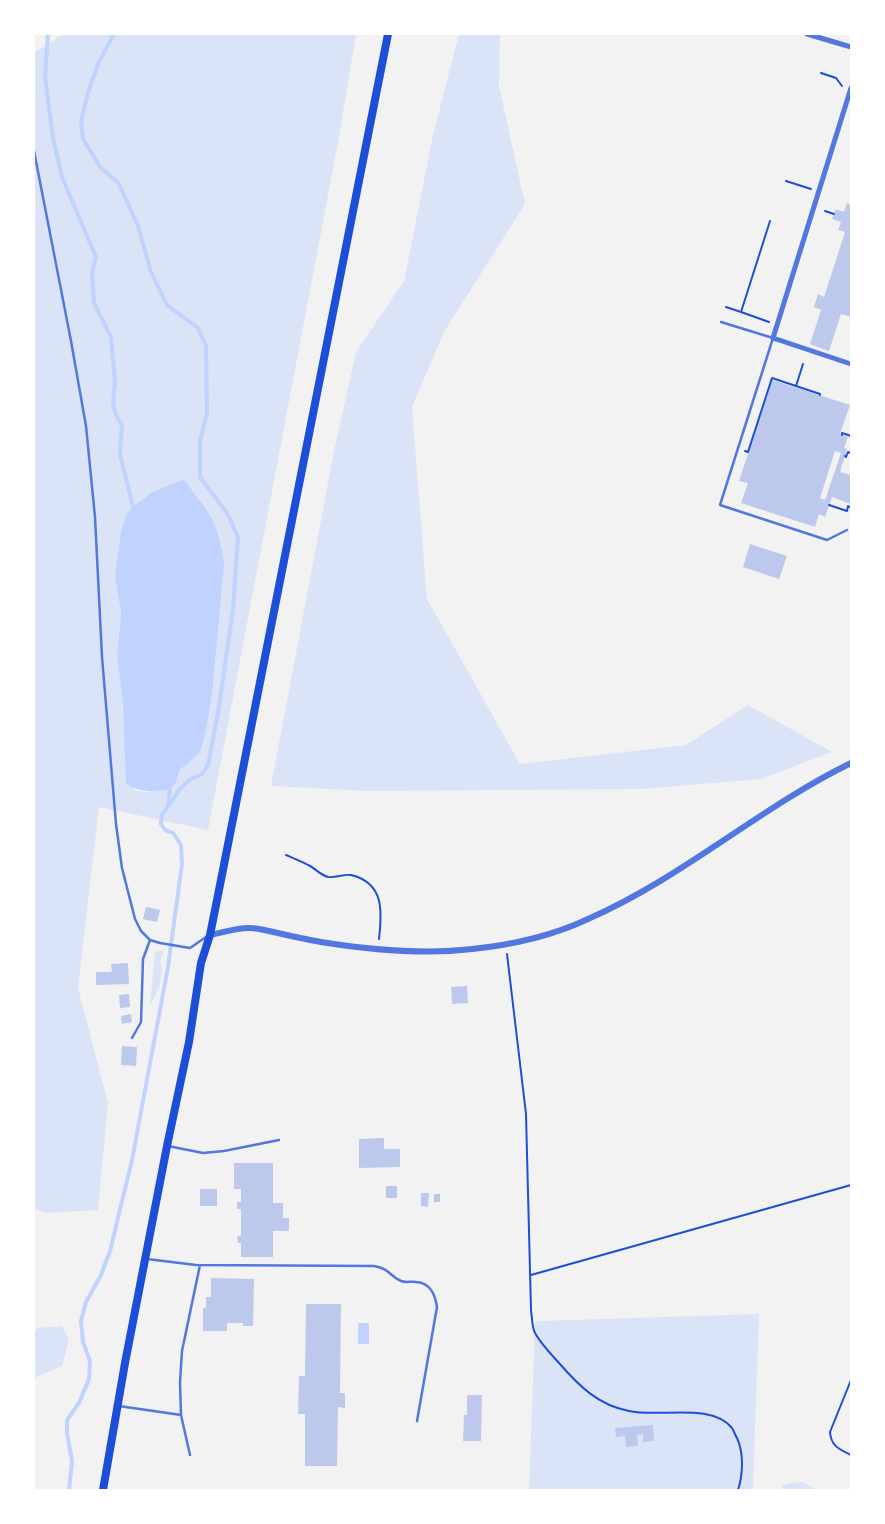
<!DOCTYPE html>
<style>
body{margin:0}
#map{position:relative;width:885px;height:1524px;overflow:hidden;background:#f2f2f2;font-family:"Asap Condensed",sans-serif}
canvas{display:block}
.frame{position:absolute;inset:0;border:35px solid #fff;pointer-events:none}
</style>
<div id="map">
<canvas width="885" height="1524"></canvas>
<div class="frame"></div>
</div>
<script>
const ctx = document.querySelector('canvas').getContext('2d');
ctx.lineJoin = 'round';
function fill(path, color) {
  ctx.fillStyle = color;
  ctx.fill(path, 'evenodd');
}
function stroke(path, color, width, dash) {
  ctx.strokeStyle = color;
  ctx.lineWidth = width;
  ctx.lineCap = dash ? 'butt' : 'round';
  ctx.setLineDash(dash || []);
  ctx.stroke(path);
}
const green = new Path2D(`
 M63,34H356L339,137L208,830L99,807L78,988L108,1103L98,1210L46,1213L34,1209V53ZM186,481L207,510L216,527L222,546V588L205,736L200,752L188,764L180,769L170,790L146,792L134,790L117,656L121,613L115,576Z
 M459,34H500L499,86L525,204L444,332L412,407L427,599L520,764L686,745L748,705L832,752L761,779L641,789L368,791L271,786L334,451L356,352L404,281L433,135Z
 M164,950L160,962L162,969L160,985L150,1006L155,952Z
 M759,1314L753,1490H529L535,1323L538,1321Z
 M62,1326L69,1340L62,1366L34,1378V1331L38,1328Z
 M799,1482H803L816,1490H782V1485Z`);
const water = new Path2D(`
 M182,480L186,481C192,491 200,500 206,509C218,526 222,545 224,565L212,694L205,736L200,752L188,764L180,769L176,782L170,790C154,791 140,794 126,783L123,704L117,656L121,613L115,577L121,531L126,515L133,507L151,493Z
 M358,1323H369V1344H358Z`);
const stream = new Path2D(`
 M48,34L45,77L53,138L62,177L96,257L92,273L94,303L111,337L115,382L113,404L116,415L122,425L120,454L133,507
 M114,34L99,62L89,89L81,121L83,139L100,167L119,184L138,226L151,272L167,305L198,328L206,346L207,413L200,441V477L227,513L238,537L233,609L218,713L208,765L202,774L189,780L179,790L168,807
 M69,1490L72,1461L67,1433V1420L79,1403L89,1379L90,1361L83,1342L81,1321L86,1302L101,1275L110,1251L132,1160L168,967L182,864L181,845L173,833L165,830L161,824L162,814L168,807L170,790`);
const building = new Path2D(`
 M847,203L851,205V317L841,314L829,351L810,344L821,310L814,307L818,294L824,297L845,232L838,230L841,222L832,219L836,209L844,212Z
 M772,380L850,405L840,434L848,437L844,448L847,449L840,472L851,475V504L832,497L825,517L819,514L815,527L741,503L748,483L739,481ZM835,451L841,453L825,500L820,498Z
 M750,544L787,556L779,579L743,567Z
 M146,907L160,910L157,922L143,919Z
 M128,963L129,984L96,985V972H112L111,964Z
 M467,986L468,1003L452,1004L451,987Z
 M129,994L130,1007L120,1008L119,995Z
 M131,1014L132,1022L122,1024L121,1016Z
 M122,1046L137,1047L136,1066L121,1065Z
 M384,1138V1149H400V1167L359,1168V1139Z
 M234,1163H273V1203H283V1218H289V1231H273V1257H241V1243H238L237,1236H241V1209H237V1202H241V1189H234Z
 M386,1186H397V1198H386Z
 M200,1189H217V1206H200Z
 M421,1193H429L428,1207L421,1206Z
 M434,1194H440V1202H434Z
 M211,1278L254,1279L253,1326H243V1323H227V1331H203V1308H206V1297H211Z
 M306,1304H341L340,1393H345V1408L338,1407L337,1466H305V1414H298L299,1376H305Z
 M467,1395H482L481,1441H463L464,1415H467Z
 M653,1425L654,1441L643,1442V1434L637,1435L638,1446L626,1447L625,1436L616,1437L615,1428Z`);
const path = new Path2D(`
 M821,73L836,78L842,86
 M786,181L811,189
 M825,211L834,214
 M726,307L741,312
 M769,322L741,312L770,221
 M796,386L803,364
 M842,435V433L851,436
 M745,451L748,452L772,378L820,394V395
 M845,456L846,457L848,452L851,453
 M829,505L847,511L848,506L851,508
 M286,855C293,858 301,861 308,865C315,868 320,875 328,877C336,878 343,874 351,875C385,883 382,913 379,939
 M507,954L526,1114L531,1310C532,1317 532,1327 535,1333C541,1344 551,1354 559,1363C579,1386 598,1405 629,1411C659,1418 711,1402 732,1428C734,1431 735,1435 737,1438C744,1453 743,1475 738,1490
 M531,1275L851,1185
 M851,1380L830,1432C831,1446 839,1449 851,1455`);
const service = new Path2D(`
 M34,151L71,341L86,426L95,517L102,657L116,824L122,868L135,919L141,931L150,940L160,943L190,948L206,937
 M721,322L773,338L720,505L827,540L847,530
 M132,1038L141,1022L143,959L150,940
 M168,1146L203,1153L224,1151L279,1140
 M147,1259L196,1265L374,1266C391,1269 389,1276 401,1281C406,1283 411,1281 416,1282C431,1283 435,1295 437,1307L417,1421
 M119,1406L181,1415L180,1382L182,1351L200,1265
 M181,1415L190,1455`);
const minor = new Path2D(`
 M807,34L851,47
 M851,88L773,338L851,364`);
const tertiary = new Path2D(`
 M210,935C222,933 238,927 251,928C257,928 263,930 269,931C286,935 304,939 321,942C371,950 422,955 472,949C511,945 552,936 588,919C682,878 759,808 851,763`);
const primary = new Path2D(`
 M103,1490L125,1363L167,1146L189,1042L201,963L210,935L218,895L388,34`);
fill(green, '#dbe4f7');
fill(water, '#bfd3fe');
stroke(stream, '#bfd3fe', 4);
fill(building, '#bdc9ec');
stroke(path, '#1d4ed8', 2);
stroke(service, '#5277de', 2.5);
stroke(minor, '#5277de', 5);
stroke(tertiary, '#5277de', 6);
stroke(primary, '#1d4ed8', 8);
</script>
